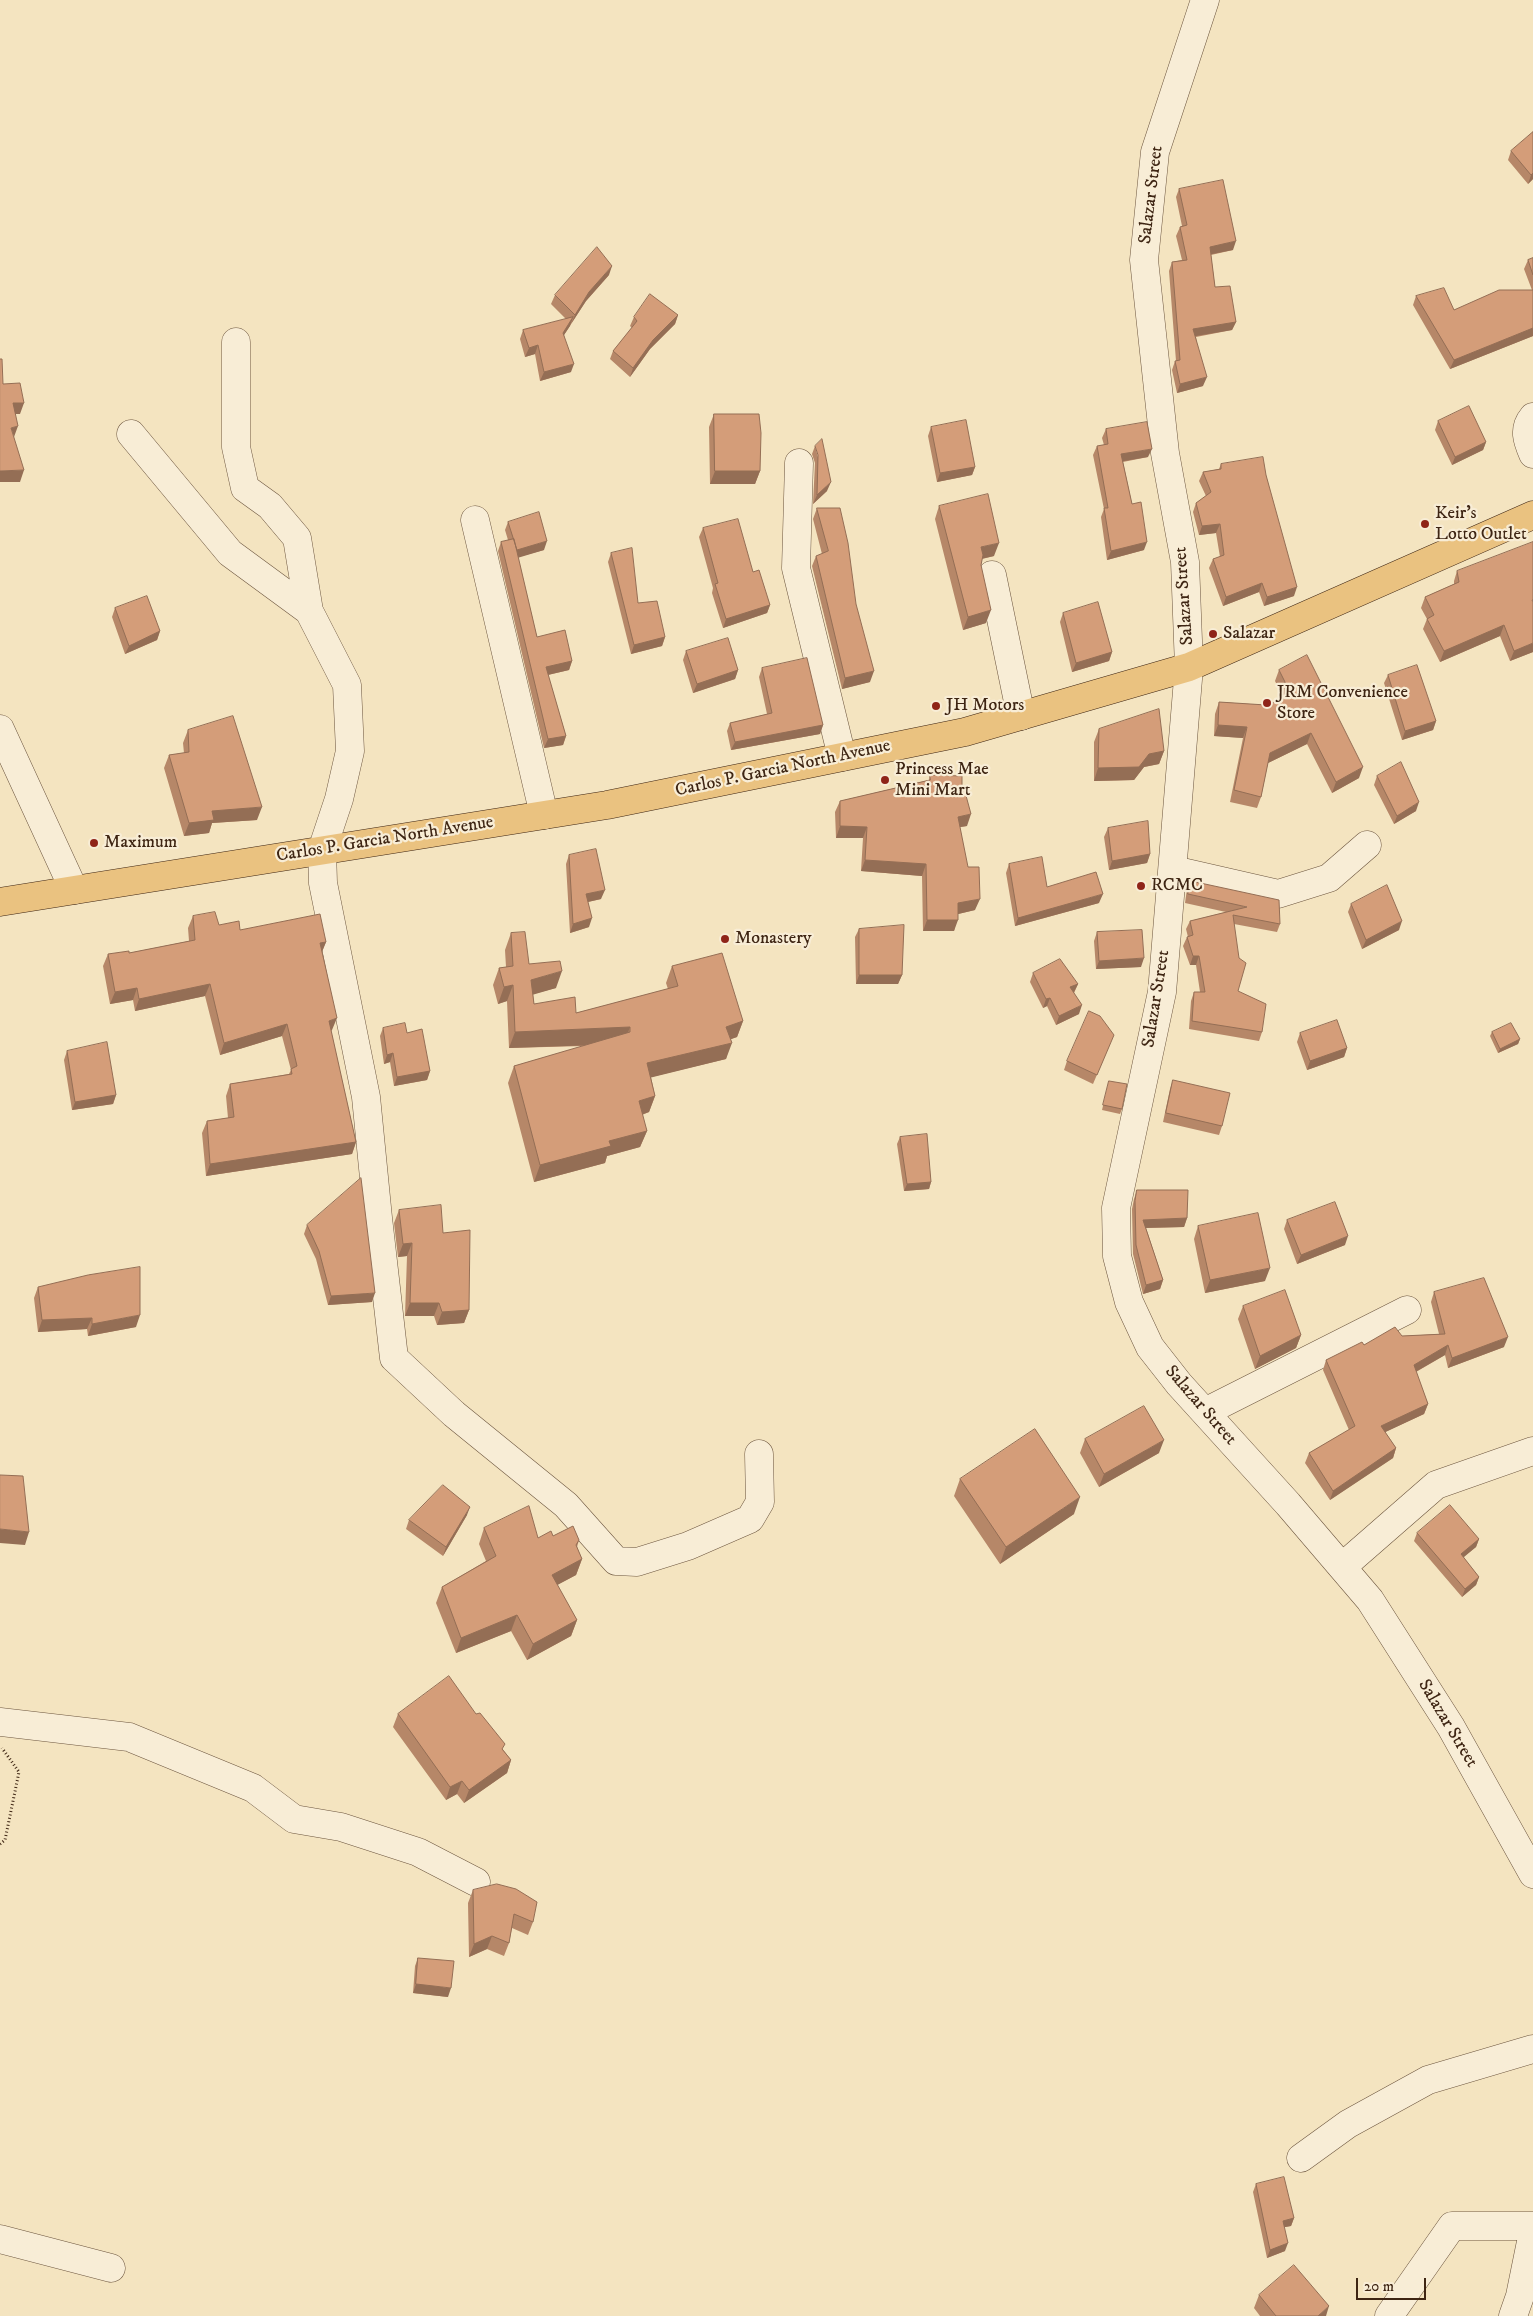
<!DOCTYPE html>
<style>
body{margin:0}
#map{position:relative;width:1533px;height:2316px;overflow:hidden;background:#f4e4c0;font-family:"IM FELL DW Pica",serif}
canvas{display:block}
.scale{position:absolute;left:1356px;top:2278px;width:70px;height:22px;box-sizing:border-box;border:2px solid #3e2513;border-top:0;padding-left:6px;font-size:15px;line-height:18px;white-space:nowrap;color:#3e2513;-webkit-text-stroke:4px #f8edd6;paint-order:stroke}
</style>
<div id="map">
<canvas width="1533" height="2316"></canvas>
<div class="scale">20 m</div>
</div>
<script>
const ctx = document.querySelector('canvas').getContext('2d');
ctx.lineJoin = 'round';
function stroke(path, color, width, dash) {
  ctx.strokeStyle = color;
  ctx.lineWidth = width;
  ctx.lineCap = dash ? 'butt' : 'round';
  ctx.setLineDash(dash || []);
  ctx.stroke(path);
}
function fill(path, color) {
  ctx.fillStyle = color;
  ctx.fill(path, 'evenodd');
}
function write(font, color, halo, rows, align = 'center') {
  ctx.font = font + ' "IM FELL DW Pica",serif';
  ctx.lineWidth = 4.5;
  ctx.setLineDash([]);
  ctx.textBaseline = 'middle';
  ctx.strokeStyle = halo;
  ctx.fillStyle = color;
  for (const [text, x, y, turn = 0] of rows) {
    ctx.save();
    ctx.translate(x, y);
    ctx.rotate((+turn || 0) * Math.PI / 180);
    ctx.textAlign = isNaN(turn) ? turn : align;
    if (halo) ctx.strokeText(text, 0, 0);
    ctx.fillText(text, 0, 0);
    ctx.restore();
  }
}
const path = new Path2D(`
 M0,1844L5,1840L19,1772L2,1748`);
const minor = new Path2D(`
 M1205,0L1155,152L1144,260L1165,453L1185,562L1189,667L1162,992L1116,1208L1117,1256L1129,1302L1150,1347L1179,1384L1288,1504L1370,1600L1451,1727L1533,1874
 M236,342V447L245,488L270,506L297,538L309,611L347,685L350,751L339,799L322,850L323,883L366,1097L378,1218L394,1358L454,1414L566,1505L616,1561L637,1562L688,1546L750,1519L760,1502L759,1454
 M1533,417C1523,429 1527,440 1533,454
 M131,434L230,553L309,611
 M799,463L796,568L842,757
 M475,520L544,815
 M992,575L1021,716
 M0,729L74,890
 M1173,870L1278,894L1329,878L1367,845
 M1205,1412L1407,1310
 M1342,1567L1436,1485L1533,1451
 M0,1722L129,1737L253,1788L294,1819L341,1827L418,1852L476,1882
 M1301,2158L1348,2124L1428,2080L1533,2049
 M0,2239L111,2268
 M1389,2316L1452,2226H1533
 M1513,2316L1520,2296L1533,2232`);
const major = new Path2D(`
 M0,902L607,805L965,732L1189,667L1533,515`);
const wall = new Path2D(`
 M1533,132V179L1528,184L1508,160L1511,151Z
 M1179,189L1233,250L1211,255L1215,287L1236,322L1232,330L1196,337L1203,386L1177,393L1172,370L1175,361H1176L1169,271L1172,262L1182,260L1176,236L1180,227L1182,226L1176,197Z
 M1533,258V336L1450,369L1413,305L1416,296L1454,310L1532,290L1524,269L1528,260Z
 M609,275L586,301L564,335L571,372L540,381L535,354L525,357L520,339L523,330L566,319L551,304L555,295Z
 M678,315L675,324L650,349L630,377L610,359L613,351L632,328L630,326L634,317Z
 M714,414L760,471L755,484H710L709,427Z
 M1438,421L1486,442L1483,450L1452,465L1435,430Z
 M931,427L975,467L972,475L937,482L928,436Z
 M1106,429L1148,457L1123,462L1132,504L1144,550L1107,560L1101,517L1104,509L1093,455L1097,446L1104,445L1102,438Z
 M815,446L827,491L813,504L815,463L812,454Z
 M1221,464L1266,475L1294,596L1264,606L1259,592L1223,606L1209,568L1213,559L1220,557L1216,533L1199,535L1193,512L1196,503L1206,496L1199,481L1203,472L1219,469Z
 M939,506L994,556L982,559L981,565L986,623L963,630L935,519Z
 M817,508L870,682L842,689L812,566L816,556L822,554L813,519Z
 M508,522L544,550L518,557L537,637L572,661L569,670L548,675L566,736L563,745L544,748L498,551L501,542L508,540L505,530Z
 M703,528L753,572L770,605L767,613L723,628L712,593L713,588L699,537Z
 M611,553L638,603L665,637L662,646L631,654L608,562Z
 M1457,571L1533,652L1510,661L1500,636L1440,662L1423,629L1427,619L1421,608L1425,597L1454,584V581Z
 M115,608L160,631L157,640L125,654L112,617Z
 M1063,613L1112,652L1109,661L1072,672L1060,622Z
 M686,651L738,670L735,679L693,693L683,660Z
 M762,668L823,725L820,734L731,750L727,731L730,723L767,714L759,677Z
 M1279,670L1359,778L1332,793L1307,744L1268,763L1261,797L1257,808L1230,802L1243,738L1214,736L1215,714L1219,702L1266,705L1284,699L1275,681Z
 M1388,675L1436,721L1433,730L1402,740L1384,683Z
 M1099,729L1164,751L1159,764L1144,767L1134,780L1094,781V742Z
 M188,730L257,820L212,823L209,833L184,836L164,768L169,755L184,753L183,743Z
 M930,775L962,790L967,826L960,827L975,910L958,914L954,931H923L922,876L861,871L863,838H836L835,812L840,801L929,780Z
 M1377,776L1416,811L1394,824L1374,785Z
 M1108,828L1150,854L1147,863L1109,870L1104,837Z
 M569,855L601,899L588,902L589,927L570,933L566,864Z
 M1009,864L1047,887L1099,903L1015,926L1006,873Z
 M1191,881L1280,924L1277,932L1234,924L1238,991L1262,1032L1259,1041L1189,1029L1191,1001L1194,992H1200L1196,965H1190L1183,946L1187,937H1188L1186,929L1190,921L1226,912L1185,903L1187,889Z
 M1351,904L1399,930L1362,949L1348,912Z
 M193,916L219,925L240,930L326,942L322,952L332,1030L331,1031L356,1142L352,1154L206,1176L202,1133L207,1121L228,1118L226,1096L230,1084L289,1074L291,1070L282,1036L220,1055L205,996L135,1011L133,1000L110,1004L103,966L108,954L129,953L189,941L188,928Z
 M859,929L902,975L898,984H856L855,937Z
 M1097,932L1141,967L1096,969L1094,941Z
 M511,933L529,964L556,988L533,994L534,1004L576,1013L668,989L666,983L672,966L743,1021L737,1037L731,1039L726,1059L651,1077L655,1096L649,1112L642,1115L647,1131L640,1147L607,1156L605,1163L534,1182L508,1083L514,1066L584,1046L509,1048L507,1001L498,1004L493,985L499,968L506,967L505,950Z
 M1033,973L1078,984L1074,993L1079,1014L1056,1025L1047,1006L1043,1008L1030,982Z
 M383,1028L430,1071L427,1080L394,1086L390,1062L384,1064L380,1036Z
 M1492,1032L1520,1039L1518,1044L1498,1053L1490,1036Z
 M1300,1033L1347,1048L1344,1057L1307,1070L1297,1042Z
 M1110,1044L1093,1084L1064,1070L1067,1061Z
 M67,1051L116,1095L113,1104L72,1110L64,1060Z
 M1173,1080L1222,1126L1219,1135L1163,1122L1170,1089Z
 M1109,1081L1122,1109L1120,1114L1102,1110Z
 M900,1137L931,1182L929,1189L904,1191L897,1144Z
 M1137,1190L1187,1218L1184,1227L1146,1228L1163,1280L1160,1289L1143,1294L1133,1254L1132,1209L1134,1199Z
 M399,1210L443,1233L469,1310L464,1323L437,1325L434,1316H405L407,1256L398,1257L394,1223Z
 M1287,1220L1345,1245L1297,1264L1284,1229Z
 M307,1225L372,1302L328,1305L316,1259L304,1234Z
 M1198,1226L1265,1281L1205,1293L1194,1239Z
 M38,1287L136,1327L88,1336L87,1329L38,1332L34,1298Z
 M1434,1292L1504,1347L1448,1368L1445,1355L1416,1372L1428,1404L1424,1414L1385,1432L1396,1448L1393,1458L1330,1500L1305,1463L1309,1453L1349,1430L1323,1370L1326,1360L1364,1345L1402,1336L1439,1334L1431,1302Z
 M1243,1306L1301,1335L1296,1348L1255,1369L1238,1319Z
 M1085,1439L1159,1453L1099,1487L1080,1453Z
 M960,1479L1074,1514L1000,1564L954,1496Z
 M467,1515L443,1556L406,1529L409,1520Z
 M484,1528L538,1538L553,1536L579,1540L577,1547L582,1559L576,1575L557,1585L577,1620L571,1636L527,1660L511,1631L456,1653L436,1603L442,1587L486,1561L479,1544Z
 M1417,1533L1479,1539L1476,1547L1463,1557L1479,1577L1476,1585L1462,1597L1414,1541Z
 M398,1714H476L511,1760L507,1773L464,1803L457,1794L446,1800L393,1727Z
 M473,1890L533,1922L528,1935L512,1928L509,1943L504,1956L487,1949L469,1957L468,1903Z
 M418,1958L448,1997L413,1993L415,1966Z
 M1256,2184L1294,2218L1291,2226L1284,2227L1285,2251L1267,2258L1253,2192Z
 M1259,2295L1326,2316H1260L1254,2308Z`);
const shadedWall = new Path2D(`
 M1533,173V179L1528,184L1531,175Z
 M1236,241L1233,250L1207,255L1210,247Z
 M612,266L609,275L586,301L571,324L575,315L589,292Z
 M678,315L675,324L650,349L630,377L633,368L653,340Z
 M573,317L570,326L560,341L563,333Z
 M1236,322L1232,330L1190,337L1193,329Z
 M1533,328V336L1450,369L1454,360Z
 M538,345L535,354L525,357L529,348Z
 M574,364L571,372L540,381L544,372Z
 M1207,377L1203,386L1177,393L1180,384Z
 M13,403H24L20,414H8Z
 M18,426L14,437L11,428Z
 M1486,442L1483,450L1452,465L1455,457Z
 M1152,449L1148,457L1118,462L1121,454Z
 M975,467L972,475L937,482L940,473Z
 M24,470L20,482H0V471Z
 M715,471H760L755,484H710Z
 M831,482L827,491L813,504L817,495Z
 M1220,524L1216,533L1199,535L1202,526Z
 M547,541L544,550L514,559L517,550Z
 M1147,542L1144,550L1107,560L1111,551Z
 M999,543L994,556L976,560L981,547Z
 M1262,583L1259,592L1223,606L1226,597Z
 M1297,587L1294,596L1264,606L1267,597Z
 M770,605L767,613L723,628L726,619Z
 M991,610L986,623L963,630L968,617Z
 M1504,625L1500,636L1440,662L1444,651Z
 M160,631L157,640L125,654L129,646Z
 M665,637L662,646L631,654L634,645Z
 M1533,643V652L1510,661L1514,651Z
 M1112,652L1109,661L1072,672L1076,663Z
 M572,661L569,670L543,676L546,667Z
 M738,670L735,679L693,693L697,684Z
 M874,671L870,682L842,689L845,678Z
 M1436,721L1433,730L1402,740L1405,731Z
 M823,725L820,734L731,750L735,742Z
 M1218,725L1247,727L1243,738L1214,736Z
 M1311,733L1307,744L1266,764L1270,753Z
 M566,736L563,745L544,748L548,739Z
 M1164,751L1159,764L1144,767L1134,780L1094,781L1098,768L1149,754Z
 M1363,767L1359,778L1332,793L1336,782Z
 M1419,802L1416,811L1394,824L1397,816Z
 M262,807L257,820L212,823L209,833L184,836L189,823L212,811Z
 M971,814L967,826L954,828L958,817Z
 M840,826L867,827L863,838H836Z
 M1150,854L1147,863L1109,870L1112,861Z
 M865,860L926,864L922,876L861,871Z
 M605,890L601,899L583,903L586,894Z
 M1103,894L1099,903L1015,926L1018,918Z
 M980,899L975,910L954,915L958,903Z
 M592,918L589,927L570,933L573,924Z
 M927,920H958L954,931H923Z
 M1402,921L1399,930L1362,949L1366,940Z
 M326,942L321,954L320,943Z
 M1193,956H1199L1196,965H1190Z
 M1144,958L1141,967L1096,969L1099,961Z
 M562,971L556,988L525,997L531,980Z
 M859,975H902L898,984H856Z
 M210,984L205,996L135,1011L139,999Z
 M1078,984L1074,992L1067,996L1070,987Z
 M513,985L507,1001L498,1004L504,987Z
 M137,988L133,1000L110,1004L115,992Z
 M1050,998L1047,1006L1043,1008L1046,999Z
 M1082,1005L1079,1014L1056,1025L1059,1016Z
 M337,1018L332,1030L324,1033L329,1021Z
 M743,1021L737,1037L720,1043L726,1027Z
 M287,1024L282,1036L220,1055L224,1043Z
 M630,1027L624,1044L509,1048L515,1032Z
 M1520,1039L1518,1044L1498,1053L1500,1049Z
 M732,1043L726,1059L641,1080L647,1063Z
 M1347,1048L1344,1057L1307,1070L1310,1061Z
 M393,1053L390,1062L384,1064L387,1055Z
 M430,1071L427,1080L394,1086L397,1077Z
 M116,1095L113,1104L72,1110L75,1102Z
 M655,1096L649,1112L632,1118L639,1101Z
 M647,1131L640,1147L607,1156L605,1163L534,1182L540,1165L609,1141Z
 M356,1142L352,1154L206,1176L210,1164Z
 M931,1182L929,1189L904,1191L907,1184Z
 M1187,1218L1184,1227L1140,1228L1143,1220Z
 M1348,1236L1345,1245L1297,1264L1301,1255Z
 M412,1243L407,1256L398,1257L403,1244Z
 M1270,1268L1265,1281L1205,1293L1210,1280Z
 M1163,1280L1160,1289L1143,1294L1146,1285Z
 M375,1293L372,1302L328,1305L331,1296Z
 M410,1303H439L434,1316H405Z
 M469,1310L464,1323L437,1325L442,1312Z
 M140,1315L136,1327L88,1336L92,1324Z
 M92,1318L87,1329L38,1332L42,1320Z
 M1301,1335L1296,1348L1255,1369L1260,1356Z
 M1508,1337L1504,1347L1448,1368L1452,1358Z
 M1448,1345L1445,1355L1410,1375L1414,1365Z
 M1428,1404L1424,1414L1377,1436L1381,1426Z
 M1164,1440L1159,1453L1099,1487L1104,1474Z
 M1396,1448L1393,1458L1330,1500L1333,1491Z
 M1080,1497L1074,1514L1000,1564L1006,1547Z
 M470,1507L467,1515L443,1556L446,1547Z
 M0,1529L29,1532L25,1545L0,1543Z
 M1479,1539L1476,1547L1458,1562L1461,1554Z
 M582,1559L576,1575L546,1591L552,1575Z
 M1479,1577L1476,1585L1462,1597L1465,1589Z
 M517,1615L511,1631L456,1653L461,1638Z
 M577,1620L571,1636L527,1660L533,1644Z
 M511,1760L507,1773L464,1803L469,1790Z
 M462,1781L457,1794L446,1800L450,1787Z
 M492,1936L487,1949L469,1957L474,1944Z
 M416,1984L451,1988L448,1997L413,1993Z
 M1294,2218L1291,2226L1280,2228L1283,2221Z
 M1288,2243L1285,2251L1267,2258L1270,2250Z
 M1329,2306L1326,2316H1318Z`);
const building = new Path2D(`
 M1533,132V173L1531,175L1511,151Z
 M1223,180L1236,241L1210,247L1215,287L1230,286L1236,322L1193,329L1207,377L1180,384L1175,361L1180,360L1172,262L1187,260L1180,227L1187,225L1179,189Z
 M597,247L612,266L589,292L575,315L555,295Z
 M1533,258V275L1528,260Z
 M1444,288L1454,310L1499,290H1533V328L1454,360L1416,296Z
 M650,294L678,315L653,340L633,368L613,351L637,321L634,317Z
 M573,317L563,333L574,364L544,372L538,345L529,348L523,330Z
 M0,359H2L3,384L20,383L24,403H13L18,426L11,428L24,470L0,471Z
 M1469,406L1486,442L1455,457L1438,421Z
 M714,414H759L761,433L760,471H715Z
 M966,420L975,467L940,473L931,427Z
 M1147,422L1152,449L1121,454L1132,504L1141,502L1147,542L1111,551L1104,508H1108L1097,446L1108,444L1106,429Z
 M822,439L831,482L817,495L818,455L815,446Z
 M1263,457L1266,475L1297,587L1267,597L1262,583L1226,597L1213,559L1224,555L1220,524L1202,526L1196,503L1211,492L1203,472L1221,469V464Z
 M988,494L999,543L981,547L983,555L981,565L991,610L968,617L939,506Z
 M817,508H840L848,543L856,604L874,671L845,678L816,556L828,551Z
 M539,512L547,541L517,550L508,522Z
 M738,519L753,572L759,570L770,605L726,619L715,584L718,583L703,528Z
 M514,539L537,637L565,630L572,661L546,667L566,736L548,739L501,542Z
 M1533,542V600H1532L1533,602V643L1514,651L1504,625L1444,651L1427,619L1434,615L1425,597L1459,582L1457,571Z
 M632,548L638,603L657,601L665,637L634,645L611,553Z
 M147,596L160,631L129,646L115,608Z
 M1098,602L1112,652L1076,663L1063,613Z
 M728,638L738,670L697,684L686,651Z
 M1307,655L1363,767L1336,782L1311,733L1270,753L1261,797L1234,790L1247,727L1218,725L1219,702L1266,705L1292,696L1279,670Z
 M807,658L823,725L735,742L730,723L772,713L762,668Z
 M1417,665L1436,721L1405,731L1388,675Z
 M1159,709L1164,751L1149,754L1139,767L1098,768L1099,729Z
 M233,716L262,807L212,811L214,820L189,823L169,755L189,752L188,730Z
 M1401,762L1419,802L1397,816L1377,776Z
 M930,775L962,776V790L965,792L971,814L958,817L968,867H979L980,899L958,903V920H927L926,864L865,860L867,827L840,826V801L930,780Z
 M1148,821L1150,854L1112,861L1108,828Z
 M596,849L605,890L586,894L592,918L573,924L569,855Z
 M1042,857L1047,887L1096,872L1103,894L1018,918L1009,864Z
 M1191,881L1279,900L1280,924L1233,915L1239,958L1246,963L1238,991L1266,1004L1262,1032L1192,1021L1194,992H1205L1199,956H1193L1187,937L1193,935L1190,921L1247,907L1188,894Z
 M1387,885L1402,921L1366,940L1351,904Z
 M215,912L219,925L239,921L240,930L320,914L326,942L320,943L337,1018L329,1021L356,1142L210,1164L207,1121L234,1117L230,1084L292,1074L291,1069L297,1066L287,1024L224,1043L210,984L139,999L137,988L115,992L108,954L129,951V953L195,940L193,916Z
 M904,925L902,975H859V929Z
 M1142,930L1144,958L1099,961L1097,932Z
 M525,932L529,964L560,961L562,971L531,980L534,1004L575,997L576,1013L678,986L672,966L722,953L743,1021L726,1027L732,1043L647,1063L655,1096L639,1101L647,1131L609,1141L611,1146L540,1165L514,1066L630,1032V1027L515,1032L513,985L504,987L499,968L513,966L511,933Z
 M1060,959L1078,984L1070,987L1082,1005L1059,1016L1050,998L1046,999L1033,973Z
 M1089,1011L1100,1016L1114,1035L1097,1075L1067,1061Z
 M1337,1020L1347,1048L1310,1061L1300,1033Z
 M405,1023L407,1033L422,1029L430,1071L397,1077L393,1053L387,1055L383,1028Z
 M1511,1023L1520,1039L1500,1049L1492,1032Z
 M107,1042L116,1095L75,1102L67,1051Z
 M1173,1080L1230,1093L1222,1126L1166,1113Z
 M1109,1081L1127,1084L1122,1109L1103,1105Z
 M927,1134L931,1182L907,1184L900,1137Z
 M361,1178L375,1293L331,1296L319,1251L307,1225Z
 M1137,1190H1188L1187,1218L1143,1220L1163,1280L1146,1285L1136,1245L1135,1201Z
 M1335,1202L1348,1236L1301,1255L1287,1220Z
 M441,1205L443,1233L470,1230L469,1310L442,1312L439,1303H410L412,1243L403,1244L399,1210Z
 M1258,1213L1270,1268L1210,1280L1198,1226Z
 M140,1267V1315L92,1324V1318L42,1320L38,1287L88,1275Z
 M1484,1278L1508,1337L1452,1358L1448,1345L1414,1365L1428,1404L1381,1426L1396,1448L1333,1491L1309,1453L1355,1426L1326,1360L1362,1342L1364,1345L1395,1327L1402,1336L1445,1334L1434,1292Z
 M1285,1290L1301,1335L1260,1356L1243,1306Z
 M1144,1406L1164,1440L1104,1474L1085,1439Z
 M1035,1429L1080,1497L1006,1547L960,1479Z
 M0,1475L23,1476L29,1532L0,1529Z
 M443,1485L470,1507L446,1547L409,1520Z
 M1450,1505L1479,1539L1461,1554L1479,1577L1465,1589L1417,1533Z
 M529,1506L538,1538L551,1531L553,1536L573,1526L579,1540L576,1545L582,1559L552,1575L577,1620L533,1644L517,1615L461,1638L442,1587L496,1556L484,1528Z
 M449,1676L476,1714L480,1713L505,1744L502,1749L511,1760L469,1790L462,1781L450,1787L398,1714Z
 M497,1884L516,1889L537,1902L533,1922L514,1914L509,1943L492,1936L474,1944L473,1890Z
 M418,1958L454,1961L451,1988L416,1984Z
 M1284,2177L1294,2218L1283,2221L1288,2243L1270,2250L1256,2184Z
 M1294,2265L1329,2306L1318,2316H1276L1259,2295Z`);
const markers = [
 [1425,524,5,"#8f2418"],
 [1213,634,5,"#8f2418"],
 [1267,703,5,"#8f2418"],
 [936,706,5,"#8f2418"],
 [885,780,5,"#8f2418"],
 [94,843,5,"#8f2418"],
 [1141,886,5,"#8f2418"],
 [725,939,5,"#8f2418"]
];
const streetNames = [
 ["Salazar Street",1152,195,-83],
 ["Salazar Street",1185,596,-94],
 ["Carlos P. Garcia North Avenue",783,769,-12],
 ["Carlos P. Garcia North Avenue",385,840,-9],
 ["Salazar Street",1157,999,-81],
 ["Salazar Street",1200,1406,49],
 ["Salazar Street",1447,1724,59]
];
const poiNames = [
 ["Keir's",1435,514],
 ["Lotto Outlet",1435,535],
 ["Salazar",1223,634],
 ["JRM Convenience",1277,693],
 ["Store",1277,714],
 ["JH Motors",946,706],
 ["Princess Mae",895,770],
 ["Mini Mart",895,791],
 ["Maximum",104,843],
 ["RCMC",1151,886],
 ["Monastery",735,939]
];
stroke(minor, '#6c553e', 29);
stroke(major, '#3e2513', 29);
stroke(path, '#3e2513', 3, [1, 2.5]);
stroke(minor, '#f8edd6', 28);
stroke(major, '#eac280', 28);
fill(wall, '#b68768');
fill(shadedWall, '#946e55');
fill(building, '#d49d79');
stroke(building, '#946e55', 1);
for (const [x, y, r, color] of markers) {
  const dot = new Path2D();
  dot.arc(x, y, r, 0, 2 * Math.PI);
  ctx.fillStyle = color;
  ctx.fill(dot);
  stroke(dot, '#f8edd6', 2);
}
write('18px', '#3e2513', '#f8edd6', streetNames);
write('18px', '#3e2513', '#f8edd6', poiNames, 'left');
</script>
